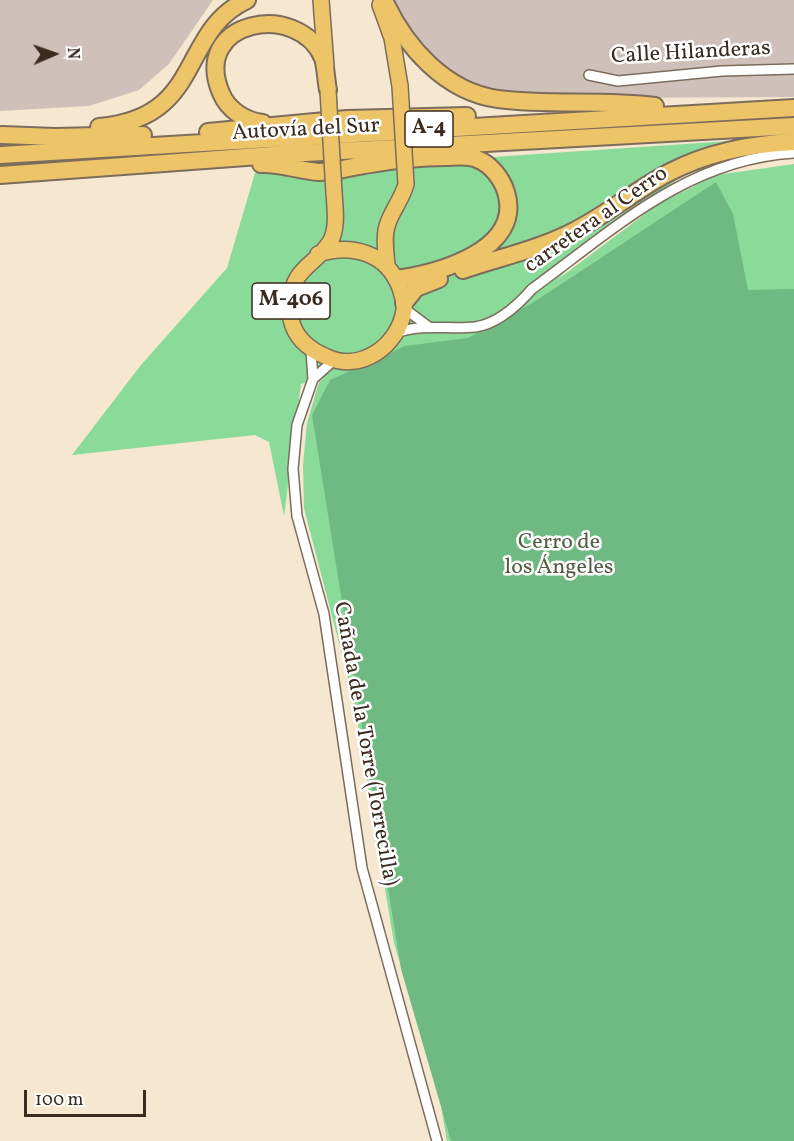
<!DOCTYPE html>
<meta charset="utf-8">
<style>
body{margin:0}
#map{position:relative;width:794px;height:1141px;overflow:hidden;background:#f5e7d0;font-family:Vollkorn,serif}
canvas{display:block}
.north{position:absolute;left:24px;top:24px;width:60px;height:60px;-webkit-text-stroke:4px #fff;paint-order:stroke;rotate:88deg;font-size:16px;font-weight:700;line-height:24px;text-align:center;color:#3b2a1e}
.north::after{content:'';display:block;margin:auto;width:21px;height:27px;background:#3b2a1e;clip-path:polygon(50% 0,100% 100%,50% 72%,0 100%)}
.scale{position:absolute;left:24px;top:1090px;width:122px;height:27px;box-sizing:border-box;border:3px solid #3b2a1e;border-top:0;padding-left:8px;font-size:18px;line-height:21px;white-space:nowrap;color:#3b2a1e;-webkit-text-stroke:4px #fff;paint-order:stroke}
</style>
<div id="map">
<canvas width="794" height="1141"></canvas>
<div class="north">N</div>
<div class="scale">100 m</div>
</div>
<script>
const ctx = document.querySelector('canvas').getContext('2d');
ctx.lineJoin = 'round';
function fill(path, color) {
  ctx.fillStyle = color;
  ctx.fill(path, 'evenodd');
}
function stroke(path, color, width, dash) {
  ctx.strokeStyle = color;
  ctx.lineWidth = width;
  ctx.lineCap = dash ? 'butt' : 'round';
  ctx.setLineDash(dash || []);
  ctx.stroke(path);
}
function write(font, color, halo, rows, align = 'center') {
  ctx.font = font + ' Vollkorn,serif';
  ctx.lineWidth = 5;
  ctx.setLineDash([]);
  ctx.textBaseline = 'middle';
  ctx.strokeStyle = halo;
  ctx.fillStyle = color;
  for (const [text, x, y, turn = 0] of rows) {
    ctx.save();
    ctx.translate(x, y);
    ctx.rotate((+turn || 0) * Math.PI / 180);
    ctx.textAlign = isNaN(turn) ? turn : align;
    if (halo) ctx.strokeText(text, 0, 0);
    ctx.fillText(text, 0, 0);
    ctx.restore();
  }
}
const industrial = new Path2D(`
 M0,0H213L169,64L139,90L89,106L0,111Z
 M391,0H794V97L596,98L513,94L476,87L432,63Z`);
const green = new Path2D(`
 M730,141L607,230L557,280L657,205L716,175L794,164V1141H447L438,1089L394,943L354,701L304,508L303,465L307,423L319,382L324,378L301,384L284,516L269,442L255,435L72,455L141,365L227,268L255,173Z`);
const forest = new Path2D(`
 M716,182L733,214L748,290L794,289V1141H451L401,969L312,415L330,380L405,346L468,338L534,302Z`);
const minor = new Path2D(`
 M589,75L618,81L722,71L794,69
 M405,309L429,327
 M396,333C423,323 448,330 475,327C497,324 518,305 532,289C614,229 688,159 794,153
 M311,350L313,379L297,425L293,469L297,516L324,614L362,868L437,1141
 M313,379L333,361`);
const trunk = new Path2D(`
 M321,0L326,66
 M380,5L392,38L400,86
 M318,254C352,243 387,253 400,288C402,295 405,303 404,310C399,345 361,373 327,357C310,350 295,339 291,319C290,314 291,307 291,301C292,268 315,266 330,242C338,229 335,208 334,193
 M387,265C386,252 383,236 388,223C393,209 402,199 406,184`);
const motorway = new Path2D(`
 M384,0C405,46 445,92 498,99C550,106 603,99 655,106
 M263,123C245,121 228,110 221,93C190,20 298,0 323,58C326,68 326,80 328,90
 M99,127C205,118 178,32 247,0
 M208,132L347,119L467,116
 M2,135L55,137L143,135
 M0,155L794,108
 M261,164C281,163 300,171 319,172C334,172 350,167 364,165C392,160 418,157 446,157C455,157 468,155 477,159C491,164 502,179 506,192C524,250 438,273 397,279
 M0,175L287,154L794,126
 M463,270C501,257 540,249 576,230C609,213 637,189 670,172C709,152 750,144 794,142
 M404,303L416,288L439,279`);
const trunkBridge = new Path2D(`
 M400,86L406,184
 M328,90L334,193`);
const shields = [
 [429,129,48],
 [291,301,78]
];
const shieldNames = [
 ["A-4",429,129],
 ["M-406",291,301]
];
const streetNames = [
 ["Calle Hilanderas",691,54,-3],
 ["Autovía del Sur",306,131,-3],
 ["carretera al Cerro",597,221,-35],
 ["Cañada de la Torre (Torrecilla)",364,744,80]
];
const parkNames = [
 ["Cerro de",559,544],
 ["los Ángeles",559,569]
];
fill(industrial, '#cfc0ba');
fill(green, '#8ada9a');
fill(forest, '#6fba82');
stroke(minor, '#7c6c5c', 12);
stroke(trunk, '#7c6c5c', 18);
stroke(motorway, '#7c6c5c', 20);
stroke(minor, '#fff', 9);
stroke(trunk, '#eec469', 15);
stroke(motorway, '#eec469', 16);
stroke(trunkBridge, '#7c6c5c', 18, []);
stroke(trunkBridge, '#eec469', 15);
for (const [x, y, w] of shields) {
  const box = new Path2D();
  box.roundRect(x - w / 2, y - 18, w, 36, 4.5);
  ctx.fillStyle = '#fff';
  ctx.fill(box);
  stroke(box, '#3b2a1e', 1.5);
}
write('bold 21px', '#3b2a1e', null, shieldNames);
write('22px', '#3b2a1e', '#fff', streetNames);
write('22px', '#535f43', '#fff', parkNames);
</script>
